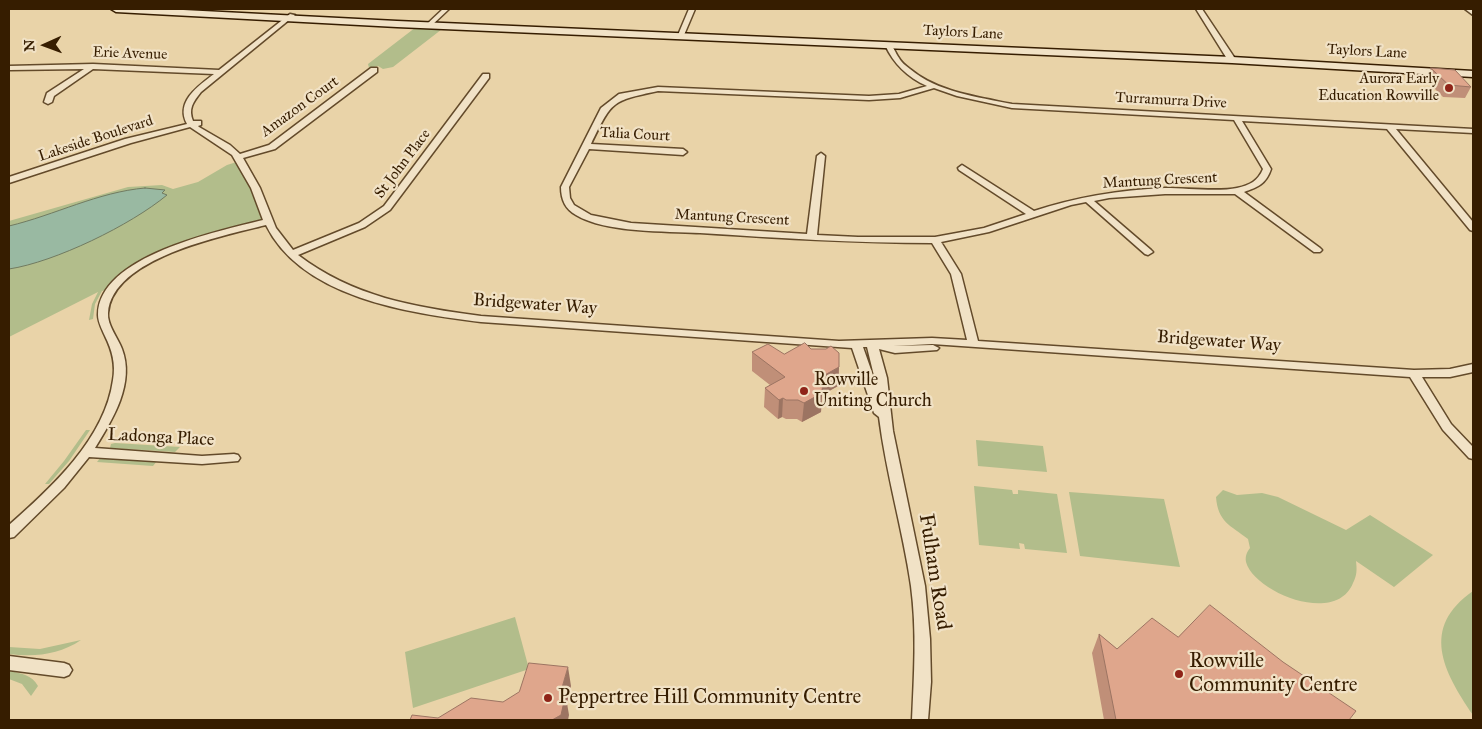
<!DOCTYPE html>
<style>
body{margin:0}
#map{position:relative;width:1482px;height:729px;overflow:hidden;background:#e9d3a8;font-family:"IM FELL Great Primer",serif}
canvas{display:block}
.frame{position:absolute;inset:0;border:10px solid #361d00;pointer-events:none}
.north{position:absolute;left:20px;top:20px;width:50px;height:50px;-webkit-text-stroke:4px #f1e2c6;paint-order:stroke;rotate:268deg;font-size:14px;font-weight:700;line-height:20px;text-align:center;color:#361d00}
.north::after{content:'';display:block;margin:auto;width:18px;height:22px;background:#361d00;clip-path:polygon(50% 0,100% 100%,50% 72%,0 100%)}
</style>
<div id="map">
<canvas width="1482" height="729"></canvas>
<div class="frame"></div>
<div class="north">N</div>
</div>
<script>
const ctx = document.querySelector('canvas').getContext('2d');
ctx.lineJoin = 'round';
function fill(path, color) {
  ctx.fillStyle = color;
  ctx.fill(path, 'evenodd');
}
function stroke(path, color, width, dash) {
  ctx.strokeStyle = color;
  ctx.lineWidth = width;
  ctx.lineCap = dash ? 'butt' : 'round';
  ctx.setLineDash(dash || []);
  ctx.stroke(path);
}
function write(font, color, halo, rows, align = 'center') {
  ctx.font = font + ' "IM FELL Great Primer",serif';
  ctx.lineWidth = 4.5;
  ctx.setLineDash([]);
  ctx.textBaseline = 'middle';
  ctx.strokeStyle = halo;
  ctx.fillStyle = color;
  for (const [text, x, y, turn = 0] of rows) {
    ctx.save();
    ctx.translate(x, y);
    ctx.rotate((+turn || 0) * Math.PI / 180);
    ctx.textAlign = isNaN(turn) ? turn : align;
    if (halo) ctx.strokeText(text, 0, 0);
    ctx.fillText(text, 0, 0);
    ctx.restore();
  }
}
const green = new Path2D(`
 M420,24L446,26L393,67L383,69L378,66L369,68L368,64Z
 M240,161L268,222C226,233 184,243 146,262C129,270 121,289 102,291L95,304L93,319L89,320L92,304L98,292L9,337V221L128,187L162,185L173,189L198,182L227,165Z
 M86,430H90L69,461L49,484H45L64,461Z
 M976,440L1043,446L1047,472L978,466Z
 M115,443L180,447L175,452L110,448L111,444Z
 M101,457L157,461L153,466L97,462Z
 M974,486L1012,490L1013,494H1018V490L1057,494L1067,553L1025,549L1024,544L1019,543L1020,549L979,545Z
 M1223,490L1237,495L1262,493L1278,497L1346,530L1370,515L1433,555L1394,587L1356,561C1357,570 1357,575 1353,583C1336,626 1254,592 1246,562C1245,556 1247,552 1250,548L1248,539C1230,525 1218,522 1216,497Z
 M1069,492L1164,499L1180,567L1080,556Z
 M1473,591V715C1443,671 1420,628 1473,591Z
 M515,617L529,669L413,708L405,652Z
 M81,640C59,655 35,657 9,654V647L40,649Z
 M9,671C21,673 32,675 38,686L31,696L22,684L9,679Z`);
const water = new Path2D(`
 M145,188L165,190L162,193L167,195C131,225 55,262 9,269V226C55,215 98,192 145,188Z`);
const minor = new Path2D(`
 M443,9H449L431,26H427V24Z
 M689,9H695L684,35L679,36L678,35Z
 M1196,9H1202L1236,60L1235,62H1229Z
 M1465,9H1472L1473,15Z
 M290,14L295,15L201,92C193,102 188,109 193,121H201V125L198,126L199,127L230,145L240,154L269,145L371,68H377V72L275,149L243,158L260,188L276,228L293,250L359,223L384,206L483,74H489V78L390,210L365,227L298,255C353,297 414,307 481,316L839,341L932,338L967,340L951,274L932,243C854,243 777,238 700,233C665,231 606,233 576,215C565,209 561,199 561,187L601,108L619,94L658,87L869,96L899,94L927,86C907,77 894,64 885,45L888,43C894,46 895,53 899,58C901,62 906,66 910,69C937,92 978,97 1012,104L1473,129V133L1396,129L1473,222V231L1470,230L1387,129L1242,121L1271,169C1266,184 1258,187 1244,192L1320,248L1322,250L1320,252H1314L1235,194H1165L1109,198L1094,201L1151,250L1153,252L1148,255L1145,254L1086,202L1071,205L989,232L941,242L961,274L978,341L1414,370L1450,369L1473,364V372L1450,377H1422L1451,424L1473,447V459L1469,458L1443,430L1410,377L932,344L893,346L933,345L939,348L937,350L895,353L879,349L887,378L893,431L925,586L930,639L931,682L928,720H912C914,675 917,631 911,586C903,530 886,474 879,417L874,413L852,348L481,322C409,313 302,298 266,225C222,236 112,258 108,313C107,325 118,338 122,349C135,383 113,419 95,448L202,456L234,454L238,455L240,458L238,461L202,464L89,457L64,488L14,537L9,538V525C51,488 105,439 113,380C116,364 112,350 105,336C102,329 98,322 98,315C98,256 219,231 263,220L251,188L232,155L190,127L131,143L9,183V177L125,139L187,124C175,102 198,86 214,74L93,69L54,96L52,102L48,104L44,102L47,93L84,69L9,70V66L93,64L219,70ZM934,88L957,96L1012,108L1234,120L1263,169C1258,181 1250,185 1237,188C1218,192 1186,188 1165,188C1119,190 1077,197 1034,211L962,165L958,168L959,170L1026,214L984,228L935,237H858L817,235L825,156L821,153L817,156L807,234L631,223L591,215L574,205L570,198L569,187L589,149L683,155L687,152L683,149L591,144C612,101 611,101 658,91L869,100L900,98ZM863,347H867L876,384Z
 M9,656L64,663L69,665L72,670L69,675L64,677L9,670Z`);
const secondary = new Path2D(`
 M111,9H164L397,21L1232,57L1473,71V77L1232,63L397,27L116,12Z`);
const wall = new Path2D(`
 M1431,68L1471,87L1465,98L1443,97L1426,80Z
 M811,349L839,367L838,386L822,395L821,412L802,422L797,419H786L782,417L778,419L764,407L765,388L770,385L752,371V352L784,354Z
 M1099,634L1117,649L1178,637L1350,720H1104L1092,653Z`);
const shadedWall = new Path2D(`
 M839,367L838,386L822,395L821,412L802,422L804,403L823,376Z
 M783,398L782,417L778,419L779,400Z
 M568,667L571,686L567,703L569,715L568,720H552Z`);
const building = new Path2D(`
 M1431,68L1455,70L1471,87L1449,85Z
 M805,343L811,349H826L831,346L839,353V367L823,376L822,393L804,403L798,400H786L783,398L779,400L765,388L785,377L752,352L768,344L784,354Z
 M1210,605L1283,662L1356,711L1349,720H1116L1099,634L1117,649L1152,618L1178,637Z
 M529,663L568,667L561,691L565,697L561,715L552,720H410L412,715L438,718L471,698L503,702L519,692Z`);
const markers = [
 [1449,88,5,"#8f2418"],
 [804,391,5,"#8f2418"],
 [1179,674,5,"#8f2418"],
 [548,698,5,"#8f2418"]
];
const farStreetnames = [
 ["Taylors Lane",963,33,3],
 ["Taylors Lane",1367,52,3],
 ["Erie Avenue",130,54,2],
 ["Turramurra Drive",1171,101,3],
 ["Amazon Court",300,107,-36],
 ["Talia Court",635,135,3],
 ["Lakeside Boulevard",96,139,-18],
 ["St John Place",403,164,-53],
 ["Mantung Crescent",1160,181,-3],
 ["Mantung Crescent",732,218,3]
];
const farPoinames = [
 ["Aurora Early",1439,79],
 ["Education Rowville",1439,96]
];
const streetNames = [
 ["Bridgewater Way",535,305,4],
 ["Bridgewater Way",1219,342,4],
 ["Ladonga Place",161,438,3]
];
const poiNames = [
 ["Rowville",814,381],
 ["Uniting Church",814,402]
];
const nearStreetnames = [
 ["Fulham Road",934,572,81]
];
const nearPoinames = [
 ["Rowville",1189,662],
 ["Community Centre",1189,686],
 ["Peppertree Hill Community Centre",558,698]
];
fill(green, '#b2bd8b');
fill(water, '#99b9a2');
stroke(water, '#717b61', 1);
stroke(minor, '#634a2a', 3);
stroke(secondary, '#361d00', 3);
fill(minor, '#f1e2c6');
fill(secondary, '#f1e2c6');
fill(wall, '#c08f78');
fill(shadedWall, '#9c7462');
fill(building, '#dfa68c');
stroke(building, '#9c7462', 1);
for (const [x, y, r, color] of markers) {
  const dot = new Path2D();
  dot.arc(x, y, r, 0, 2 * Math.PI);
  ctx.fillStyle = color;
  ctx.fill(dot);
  stroke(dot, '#f1e2c6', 2);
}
write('15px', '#361d00', '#f1e2c6', farStreetnames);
write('15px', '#361d00', '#f1e2c6', farPoinames, 'right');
write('18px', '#361d00', '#f1e2c6', streetNames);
write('18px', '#361d00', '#f1e2c6', poiNames, 'left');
write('21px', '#361d00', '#f1e2c6', nearStreetnames);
write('21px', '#361d00', '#f1e2c6', nearPoinames, 'left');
</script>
